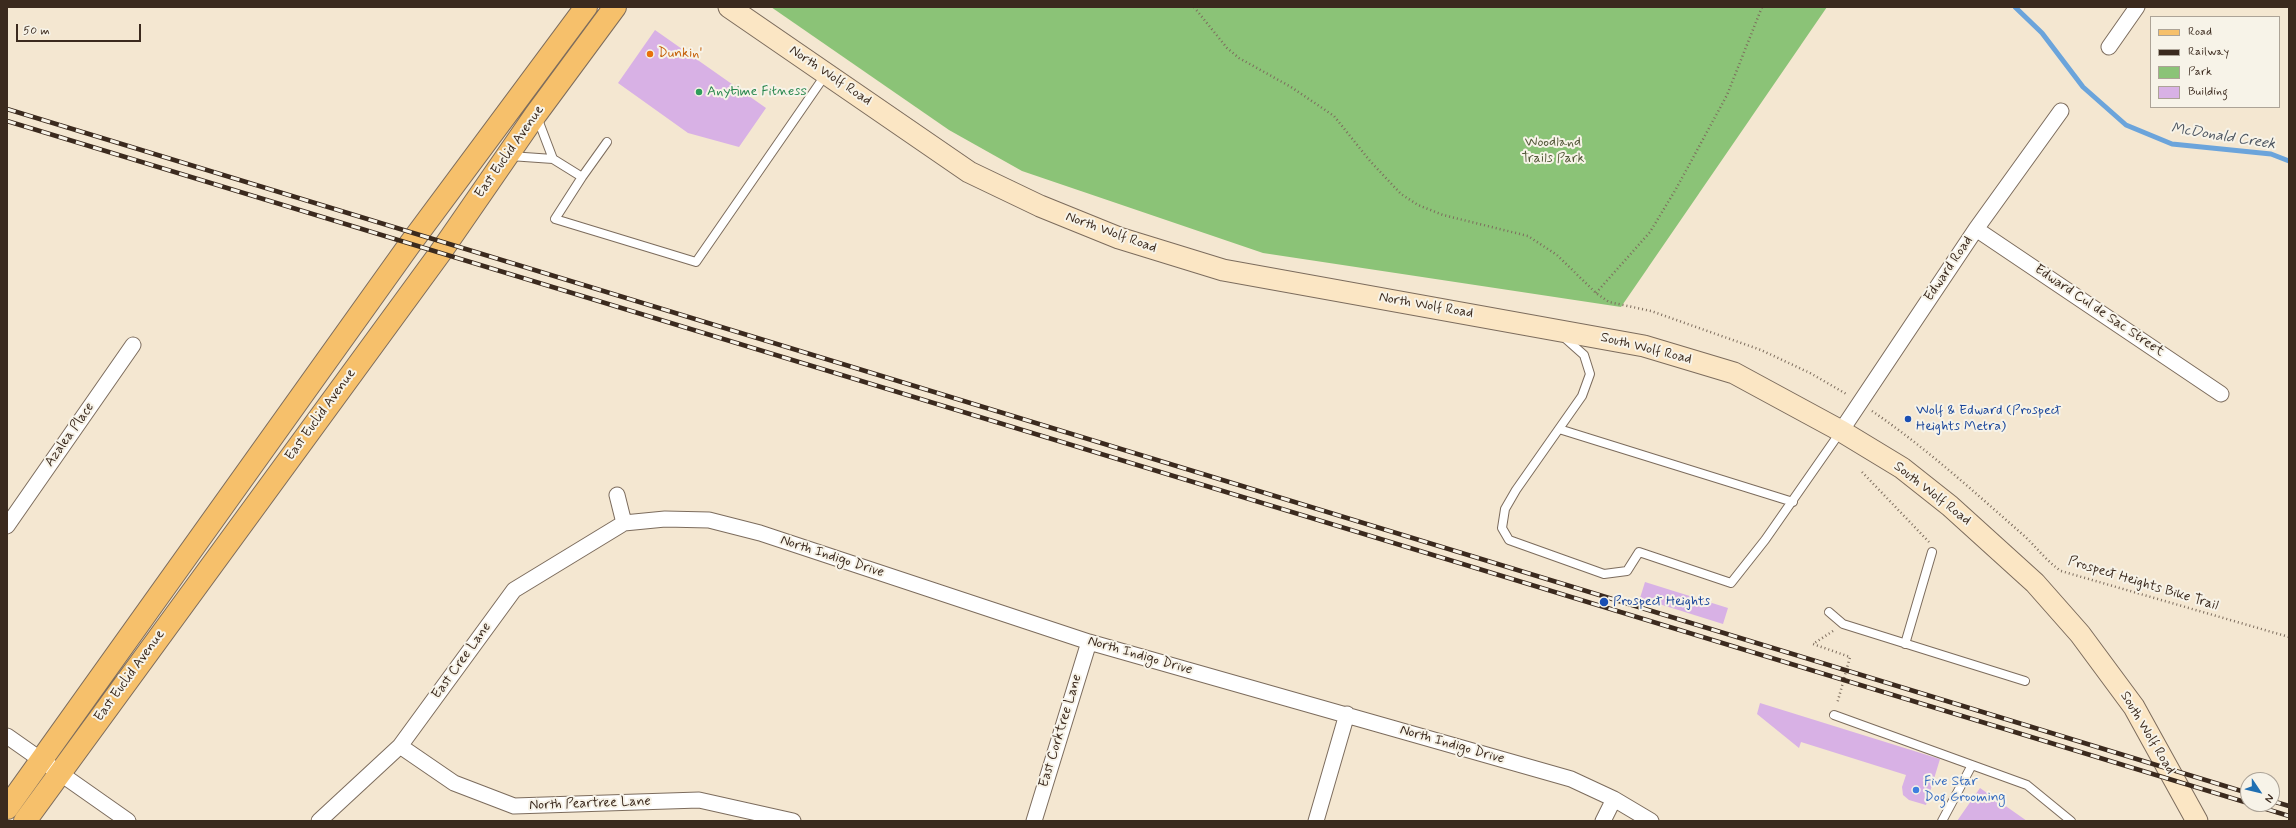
<!DOCTYPE html>
<style>
body{margin:0}
#map{position:relative;width:2296px;height:828px;overflow:hidden;background:#f4e7d1;font-family:Mynerve,sans-serif}
canvas{display:block}
.frame{position:absolute;inset:0;border:8px solid #3b2a1e;pointer-events:none}
.legend{position:absolute;left:2150px;top:16px;width:130px;height:92px;box-sizing:border-box;background:#f7f3e8;border:1px solid #aca397;margin:0;padding:5px 7px;list-style:none;font-size:12px;color:#3b2a1e}
.legend li{display:flex;align-items:center;gap:8px;height:20px}
.legend b{width:20px;border:1px solid #aca397}
.north{position:absolute;left:2240px;top:772px;width:40px;height:40px;box-sizing:border-box;background:#f7f3e8;border:1px solid #aca397;border-radius:50%;rotate:125deg;font-size:11px;font-weight:700;line-height:16px;text-align:center;color:#3b2a1e}
.north::after{content:'';display:block;margin:auto;width:14px;height:18px;background:#1f6fb2;clip-path:polygon(50% 0,100% 100%,50% 72%,0 100%)}
.scale{position:absolute;left:16px;top:24px;width:125px;height:18px;box-sizing:border-box;border:2px solid #3b2a1e;border-top:0;padding-left:5px;font-size:12px;line-height:14px;white-space:nowrap;color:#3b2a1e;-webkit-text-stroke:3px #f7f3e8;paint-order:stroke}
</style>
<div id="map">
<canvas width="2296" height="828"></canvas>
<div class="frame"></div>
<ul class="legend">
<li><b style="height:5px;background:#f6c06b"></b>Road</li>
<li><b style="height:5px;background:#3b2a1e"></b>Railway</li>
<li><b style="height:11px;background:#8bc377"></b>Park</li>
<li><b style="height:11px;background:#d8b1e5"></b>Building</li>
</ul>
<div class="north">N</div>
<div class="scale">50 m</div>
</div>
<script>
const ctx = document.querySelector('canvas').getContext('2d');
ctx.lineJoin = 'round';
function fill(path, color) {
  ctx.fillStyle = color;
  ctx.fill(path, 'evenodd');
}
function stroke(path, color, width, dash) {
  ctx.strokeStyle = color;
  ctx.lineWidth = width;
  ctx.lineCap = dash ? 'butt' : 'round';
  ctx.setLineDash(dash || []);
  ctx.stroke(path);
}
function write(font, color, halo, rows, align = 'center') {
  ctx.font = font + ' Mynerve,sans-serif';
  ctx.lineWidth = 4;
  ctx.setLineDash([]);
  ctx.textBaseline = 'middle';
  ctx.strokeStyle = halo;
  ctx.fillStyle = color;
  for (const [text, x, y, turn = 0] of rows) {
    ctx.save();
    ctx.translate(x, y);
    ctx.rotate((+turn || 0) * Math.PI / 180);
    ctx.textAlign = isNaN(turn) ? turn : align;
    if (halo) ctx.strokeText(text, 0, 0);
    ctx.fillText(text, 0, 0);
    ctx.restore();
  }
}
const green = new Path2D(`
 M771,7H1827L1621,307L1263,253L1022,171L949,130Z`);
const stream = new Path2D(`
 M2015,7L2042,33L2083,87L2126,125L2172,144L2271,154L2289,161`);
const building = new Path2D(`
 M655,30L766,108L739,147L688,133L618,83Z
 M1645,582L1728,608L1723,624L1640,598Z
 M1760,703L1940,759L1926,805L1909,800L1903,795L1902,787L1906,775L1801,742L1799,748L1757,714Z
 M1980,788L2027,821H1957Z`);
const path = new Path2D(`
 M1194,7L1227,48L1239,58L1291,87L1334,116L1370,161L1401,194L1418,205L1443,215L1528,236L1557,255L1596,293L1609,302L1651,311L1761,350L1810,373L1848,395
 M1596,293L1650,232L1676,189L1727,95L1762,7
 M1872,411C1925,447 1973,491 2021,533C2035,545 2045,560 2061,571L2289,637
 M1862,472L1929,542
 M1833,631L1813,644L1850,657L1837,704`);
const lane = new Path2D(`
 M510,156L553,159L537,117
 M553,159L582,177L555,219L696,262L826,74
 M582,177L607,142
 M1566,339L1584,355L1590,374L1582,396L1516,490L1505,509L1502,528L1509,540L1604,574L1627,571L1639,552L1731,583L1765,540L1841,431
 M1559,429L1793,502
 M1829,612L1843,624L2025,681
 M1905,644L1932,552
 M1834,715L2027,785L2071,821
 M1942,821L1972,765`);
const street = new Path2D(`
 M2109,47L2137,7
 M1976,229L2221,394
 M1841,431L1976,229L2061,111
 M617,495L624,523
 M7,526L133,345
 M7,736L128,821
 M400,746L454,783L514,806L699,800L793,821
 M319,821L400,746L514,590L624,523L665,519L709,520L760,533L1089,642L1571,779L1614,799L1651,821
 M1034,821L1089,642
 M1316,821L1347,714
 M1603,821L1614,799`);
const secondary = new Path2D(`
 M729,7L969,172L1040,206L1119,238L1223,270L1644,346L1734,373L1841,431L1902,468L1950,506L2035,583L2080,634L2134,707L2197,821`);
const primary = new Path2D(`
 M7,808L410,244L586,7
 M25,821L440,253L536,114L615,7`);
const rail = new Path2D(`
 M7,109L2248,793
 M7,121L2248,803
 M2272,801L2289,806
 M2250,804L2289,816`);
const markers = [
 [650,54,4,"#e8710a"],
 [699,92,4,"#2e9e5b"],
 [1908,419,4,"#1a4fb4"],
 [1604,602,5,"#1a4fb4"],
 [1916,790,4,"#3f7fe0"]
];
const foodNames = [
 ["Dunkin'",658,54]
];
const streetNames = [
 ["North Wolf Road",830,76,34],
 ["East Euclid Avenue",510,152,-55],
 ["North Wolf Road",1111,233,20],
 ["Edward Road",1949,269,-56],
 ["North Wolf Road",1426,306,10],
 ["Edward Cul de Sac Street",2099,311,34],
 ["South Wolf Road",1646,349,14],
 ["East Euclid Avenue",321,415,-54],
 ["Azalea Place",70,435,-55],
 ["South Wolf Road",1932,494,38],
 ["North Indigo Drive",832,557,18],
 ["Prospect Heights Bike Trail",2143,584,17],
 ["North Indigo Drive",1140,656,16],
 ["East Cree Lane",462,661,-54],
 ["East Euclid Avenue",130,676,-54],
 ["East Corktree Lane",1061,731,-73],
 ["South Wolf Road",2147,733,59],
 ["North Indigo Drive",1452,745,16],
 ["North Peartree Lane",590,804,-2]
];
const leisureNames = [
 ["Anytime Fitness",707,92]
];
const parkNames = [
 ["Woodland",1553,143],
 ["Trails Park",1553,159]
];
const transitNames = [
 ["Wolf & Edward (Prospect",1916,411],
 ["Heights Metra)",1916,427],
 ["Prospect Heights",1613,602]
];
const shopNames = [
 ["Five Star",1924,782],
 ["Dog Grooming",1924,798]
];
const waterNames = [
 ["McDonald Creek",2223,137,9]
];
fill(green, '#8bc377');
stroke(stream, '#6ba4db', 5);
fill(building, '#d8b1e5');
stroke(lane, '#7c6c5d', 10);
stroke(street, '#7c6c5d', 17);
stroke(secondary, '#7c6c5d', 23);
stroke(primary, '#7c6c5d', 24);
stroke(path, '#7c6c5d', 2.5, [1, 3]);
stroke(lane, '#fff', 8);
stroke(street, '#fff', 15);
stroke(secondary, '#fbe6c4', 21);
stroke(primary, '#f6c06b', 22);
stroke(rail, '#3b2a1e', 4.5);
stroke(rail, '#f7f3e8', 3, [9]);
for (const [x, y, r, color] of markers) {
  const dot = new Path2D();
  dot.arc(x, y, r, 0, 2 * Math.PI);
  ctx.fillStyle = color;
  ctx.fill(dot);
  stroke(dot, '#f7f3e8', 1.5);
}
write('14px', '#c56008', '#f7f3e8', foodNames, 'left');
write('14px', '#3b2a1e', '#f7f3e8', streetNames);
write('14px', '#27864d', '#f7f3e8', leisureNames, 'left');
write('14px', '#535839', '#f7f3e8', parkNames);
write('14px', '#164399', '#f7f3e8', transitNames, 'left');
write('14px', '#366cbe', '#f7f3e8', shopNames, 'left');
write('italic 15px', '#4c5560', '#f7f3e8', waterNames);
</script>
